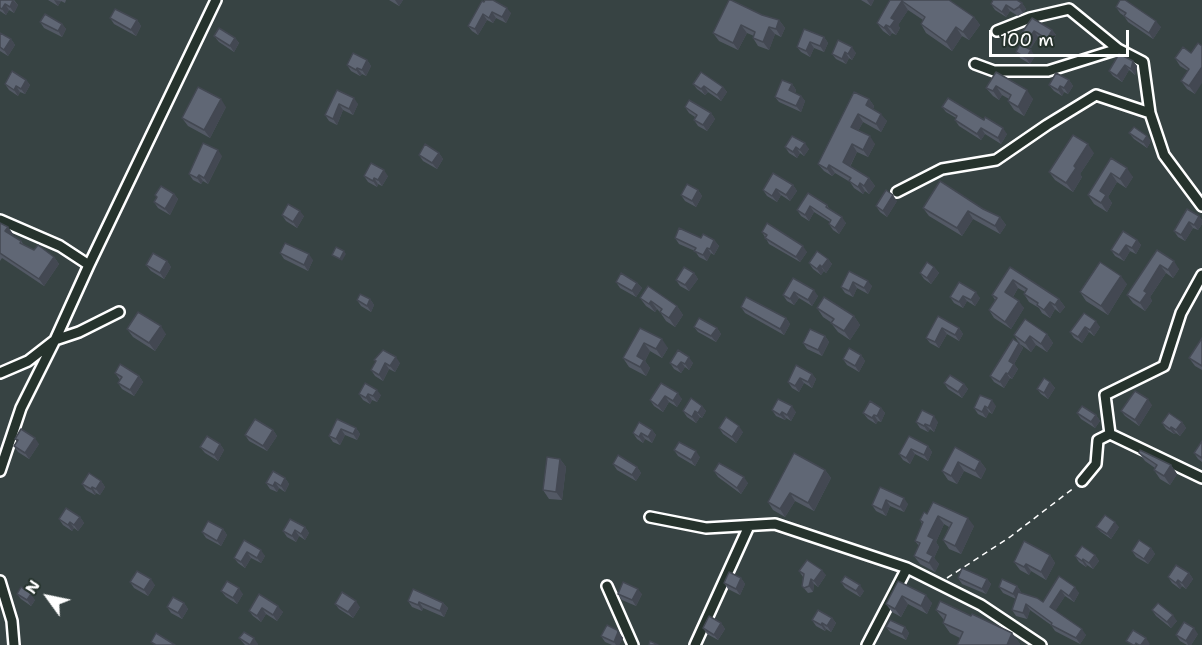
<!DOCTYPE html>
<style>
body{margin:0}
#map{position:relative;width:1202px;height:645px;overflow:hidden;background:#374343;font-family:"Shantell Sans",sans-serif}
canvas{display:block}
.north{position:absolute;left:18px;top:567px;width:60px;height:60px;-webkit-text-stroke:4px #26332d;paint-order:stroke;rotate:303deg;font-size:16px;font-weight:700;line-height:24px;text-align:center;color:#fff}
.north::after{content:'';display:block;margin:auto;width:21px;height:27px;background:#fff;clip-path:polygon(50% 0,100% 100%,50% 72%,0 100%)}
.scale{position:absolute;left:989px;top:30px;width:140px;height:27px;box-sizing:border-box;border:3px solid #fff;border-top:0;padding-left:8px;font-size:18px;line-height:21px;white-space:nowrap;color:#fff;-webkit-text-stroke:4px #26332d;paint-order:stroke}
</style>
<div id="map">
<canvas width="1202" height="645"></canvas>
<div class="north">N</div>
<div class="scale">100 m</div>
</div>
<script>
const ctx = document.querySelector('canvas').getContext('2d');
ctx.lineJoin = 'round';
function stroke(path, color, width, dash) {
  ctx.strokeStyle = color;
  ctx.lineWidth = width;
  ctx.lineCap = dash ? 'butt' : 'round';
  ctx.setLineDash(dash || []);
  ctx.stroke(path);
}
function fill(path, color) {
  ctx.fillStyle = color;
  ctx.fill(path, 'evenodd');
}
const path = new Path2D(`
 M947,578L1010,537L1075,487`);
const minor = new Path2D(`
 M997,31L1030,18L1069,9L1118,49L1143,62L1150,113
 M975,64L994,71H1048L1118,49
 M897,192L942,169L996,160L1047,125L1096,95L1150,113L1164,155L1202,206
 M0,220L60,246L89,265
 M0,373L28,361L55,340L89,265L216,0
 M1110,434L1105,395L1164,366L1181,313L1202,275
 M0,471L21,408L55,340L79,332L119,312
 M1082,481L1096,464L1098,440L1110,434L1202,478
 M650,517L706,528L775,524L907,568L981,605L1041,645
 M0,581L12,621L14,645
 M607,586L633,645
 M695,645L749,526
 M867,645L907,568`);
const wall = new Path2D(`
 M0,0H14L18,5L14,13L9,10L6,15L0,11Z
 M48,0H66L65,3L61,1L58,6Z
 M389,0H403L399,6Z
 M861,0H874L871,6Z
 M890,0H949L974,17L980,25L969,40L962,36L952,51L926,33L921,24L923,20L908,10L898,25L900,28L896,35L892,33L890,36L883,31L877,23Z
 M482,1L511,13L506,23L496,18L493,23L487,20L478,35L472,31L468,26Z
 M1022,3L1026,9L1023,13L1018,16L1010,11L1006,17L995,10L991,4Z
 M1116,7L1161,27L1153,39L1128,22L1124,16L1120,13Z
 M762,15L779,20L785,28L781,37L775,34L769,50L758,46L753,38L754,36L747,33L738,50L719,41L713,33Z
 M110,18L137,20L141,26L136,36L114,24Z
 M1032,18L1052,30L1056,35L1051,45L1038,37L1031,48L1023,43L1019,37Z
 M40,22L62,24L66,29L62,37L44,28Z
 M0,33L11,39L15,45L8,56L0,51Z
 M214,36L235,38L239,43L234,52L219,42Z
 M824,37L828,43L824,52L814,48L810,57L801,52L797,47Z
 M838,40L856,53L852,60L849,58L846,64L836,59L832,54Z
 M1016,52L1035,56L1030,64L1020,58Z
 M1191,53L1195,94L1187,89L1181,81L1188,71L1180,66L1175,58Z
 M367,60L371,66L366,76L362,74L360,76L351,71L347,65Z
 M1133,61L1137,66L1135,75L1129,70L1122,82L1113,76L1109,71Z
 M996,72L1033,99L1024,116L1014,110L1008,101L1009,99L1002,95L999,100L993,96L986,88Z
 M26,80L30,85L25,94L20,92L18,96L9,90L5,84Z
 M1069,80L1073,86L1068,94L1064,92L1062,96L1054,91L1049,85Z
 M693,84L723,87L727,92L721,101L708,92L705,95L697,89Z
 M792,84L796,90L795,93L801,96L805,101L801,112L779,102L775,97Z
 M337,90L358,104L353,115L343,110L337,125L329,121L325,115Z
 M869,99L874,106L873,109L887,121L881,132L863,122L858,131L875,144L868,157L857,152L850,167L869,178L875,186L869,194L865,191L863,194L854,188L850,182L835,173L832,176L824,171L818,164Z
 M226,107L210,138L188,126L182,118Z
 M685,107L711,113L715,119L707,131L698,126L694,120L695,117L689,113Z
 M942,107L1007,134L1001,144L985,134L981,140L959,126L955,120L956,118L946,112Z
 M1129,133L1147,136L1151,141L1147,148L1134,139Z
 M792,136L809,149L804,156L800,153L797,158L789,153L785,147Z
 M439,153L443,159L437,169L423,161L419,155Z
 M1094,153L1080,174L1082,177L1073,192L1055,180L1049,172Z
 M222,156L208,184L203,181L201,184L193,180L189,174Z
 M1111,158L1133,177L1126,188L1117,182L1108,197L1112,203L1107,212L1094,204L1088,195Z
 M364,176H388L382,186L378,184L377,187L368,182Z
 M793,185L797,191L790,201L781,195L777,202L767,196L763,190Z
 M698,190L702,196L696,207L685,201L681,195Z
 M808,193L827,205L830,210L846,223L839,234L833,230L829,224L830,222L814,212L809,221L801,216L797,210Z
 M174,194L178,199L170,215L158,208L154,202L157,198L155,195Z
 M897,201L887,217L880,212L876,206Z
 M923,208L983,209L1000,217L1006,225L1000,234L973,219L962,236L929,216Z
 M282,215L304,216L297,228L286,221Z
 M1199,216L1202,220V224L1198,230L1193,228L1185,241L1178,237L1174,231Z
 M0,223L8,227L13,234L12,235L21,241L24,245L34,250L54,257L59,264L44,286L2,258L0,261Z
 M762,232L807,252L800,262L769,244Z
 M675,238H701L714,240L719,246L714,255L711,253L707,261L699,257L695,251L679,244Z
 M1137,240L1141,245L1136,254L1130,251L1124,261L1115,256L1111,250Z
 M1157,250L1179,269L1173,278L1166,273L1150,297L1152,301L1145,311L1133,303L1127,295Z
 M280,253L313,260L308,271L284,259Z
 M828,259L832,264L826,273L824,271L821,275L813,269L809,263Z
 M167,261L171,267L164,279L151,271L146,265Z
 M934,267L939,273L931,284L924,279L920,273Z
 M1010,267L1059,299L1065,307L1060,313L1055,309L1050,318L1042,313L1039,308L1029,302L1024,294L1025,292L1018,288L1013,297L1024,308L1011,329L994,318L989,310L995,300L992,295Z
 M849,271L872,286L868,294L857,288L853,297L845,293L841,287Z
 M694,273L698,279L689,291L680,286L676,280Z
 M793,278L818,296L812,306L799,298L794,305L787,301L783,295Z
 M616,282L637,283L642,288L636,297L620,288Z
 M959,282L980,298L975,306L967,301L963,308L954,303L950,297Z
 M1127,284L1108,315L1086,301L1080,292Z
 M640,298L677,306L683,315L675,327L666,321L660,312L657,309L655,312L646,306Z
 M370,299L374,305L371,312L361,306L357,300Z
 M741,307L786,318L790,324L784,335L745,313Z
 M817,308L854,316L860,325L850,340L838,332L831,323H832L823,317Z
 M1084,313L1100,327L1094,336L1089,332L1082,343L1074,338L1070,332Z
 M938,316L959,328L963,334L959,341L947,334L939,348L930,343L926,338Z
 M694,327L717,328L721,334L716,342L698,332Z
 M640,328L668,348L662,358L650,351L645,361L650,368L646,376L629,367L623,358Z
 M127,329L166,334L155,351L133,337Z
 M1047,334L1053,343L1047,352L1036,345L1031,352L1020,344L1023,348L1014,364L1018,369L1012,379L1010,378L1004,388L994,382L990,376L1019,343L1014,335Z
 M825,336L829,342L822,356L807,349L803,343Z
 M1202,338V370L1195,366L1189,358Z
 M678,350L693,363L689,370L685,367L681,373L674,369L670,363Z
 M861,355L865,361L859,372L847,365L843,359Z
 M374,360L400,363L395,372L389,369L383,381L375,376L371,370L376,362Z
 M115,373L139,376L143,382L134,396L122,389L118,383L120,380Z
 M812,374L816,379L812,388L804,383L799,392L792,388L788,382Z
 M1050,382L1055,388L1048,399L1041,394L1037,389Z
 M661,383L682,399L677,407L669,402L663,412L654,406L650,400Z
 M944,383L964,384L968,389L962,398L948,389Z
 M359,394L381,395L377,402L372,400L370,404L363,400Z
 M1152,405L1139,426L1125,416L1121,411Z
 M702,406L706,411L702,418L700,417L696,423L687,417L683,411Z
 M996,406L992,414L989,412L986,418L978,414L974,408Z
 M881,408L885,413L881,422L878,421L876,424L868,419L863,413Z
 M772,410L796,412L791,421L786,418L785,420L776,416Z
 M1077,413L1096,415L1100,421L1095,428L1081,419Z
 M337,419L356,428L360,434L357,440L345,435L340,445L333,442L329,436Z
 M916,422H938L934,432L930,429L928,432L920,428Z
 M1182,422L1186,428L1180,436L1176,433L1174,434L1166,429L1162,423Z
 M719,428L743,432L736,443L723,434Z
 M273,430L277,436L267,451L249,441L245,435Z
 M652,430L656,435L652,443L645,439L643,443L637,439L633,433Z
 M909,436L928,446L932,452L928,461L915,454L910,464L903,460L899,454Z
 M15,439L39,444L29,459L18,452L14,446L17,442Z
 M1202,441V462L1198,459L1194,453Z
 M220,444L224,450L218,461L205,453L200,447Z
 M955,447L980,461L986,469L981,479L964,471L957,484L948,480L942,471Z
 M674,450L700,457L695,466L678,456Z
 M1139,453L1171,465L1177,474L1170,485L1160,479L1154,470L1155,468L1145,461Z
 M560,459L566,467L562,500L549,499L543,490Z
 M613,464L637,467L641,473L636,481L617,470Z
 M825,470L831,478L814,511L795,501L785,517L773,510L768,502Z
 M714,471L748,483L741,494L718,477Z
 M285,478L289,484L285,492L279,488L277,492L270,489L266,483Z
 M101,481L105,487L100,495L96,493L95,495L86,490L82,484Z
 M880,487L908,504L904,512L890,506L886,516L876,511L872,505Z
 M927,514L974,526L961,554L949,549L943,540L949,527L944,524L936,542L939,547L934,558L939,564L935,572L920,564L914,556L919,546L915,541L922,524L920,520Z
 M80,517L84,523L78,531L74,528L72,531L63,525L59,519Z
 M305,527L309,533L305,540L299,536L296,542L287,537L283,531Z
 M1096,527H1119L1111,539L1101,532Z
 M223,529L227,535L221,546L206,538L202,532Z
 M244,540L265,556L261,563L251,558L245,568L238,563L234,558Z
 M1151,548L1155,554L1148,564L1136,557L1132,551Z
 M1050,555L1055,563L1046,580L1031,571L1029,575L1020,570L1014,562Z
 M1095,555L1099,561L1093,569L1087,565L1086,567L1079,562L1075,556Z
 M799,571L826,575L818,587L814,584L813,592L808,593L802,586L803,577Z
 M1189,573L1193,579L1186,589L1182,586L1180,589L1172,583L1168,577Z
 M1059,576L1079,593L1074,602L1065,596L1055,611L1086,635L1080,644L1055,631L1051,625L1030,610L1027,619L1016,616L1012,610L1016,599L1003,593L999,587L1017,586L1021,592V593L1043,602Z
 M741,578L745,584L740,595L728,589L724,583Z
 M958,578L987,579L991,584L986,594L962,584Z
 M898,581L932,603L927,614L908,604L901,617L892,612L886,604Z
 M130,582L155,585L148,596L134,588Z
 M841,582L864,591L860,597L845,588Z
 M221,591L243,594L237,604L226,597Z
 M17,594L35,600L31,606L21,599Z
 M259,594L283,612L277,621L266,614L261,622L253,616L249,611Z
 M618,594H642L636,606L622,600Z
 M408,601L443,603L448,608L444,617L423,608L422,611L412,607Z
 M184,603L188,609L182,619L171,613L167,607Z
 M335,604L360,607L353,618L339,609Z
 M936,610L971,616L1012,633L1020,644L1019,645H957L960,638L950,633L943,623L944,620Z
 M1152,610L1177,621L1171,628L1156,616Z
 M832,618L836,623L831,632L826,629L825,631L816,626L812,620Z
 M721,623L725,629L718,640L707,634L703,628Z
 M886,627H905L909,633L906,640L891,633Z
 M617,630L623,638L619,645H612L605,642L601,636Z
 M1198,634L1191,645H1187L1180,641L1176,635Z
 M239,638L258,644V645H245Z`);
const shadedWall = new Path2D(`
 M13,0L18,5L14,13L10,7Z
 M54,0L61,1L58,6Z
 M395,0H403L399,6Z
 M867,0H874L871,6Z
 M902,1L908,10L898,25L900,28L896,35L890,27L891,18Z
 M1022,3L1026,9L1023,13L1019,7Z
 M5,4L9,10L6,15L2,9Z
 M1006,5L1010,11L1006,17L1002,12Z
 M507,8L511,13L506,23L502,17Z
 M492,12L496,18L493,23L489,18Z
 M483,14L487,20L478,35L475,29Z
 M974,17L980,25L969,40L963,32Z
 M137,20L141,26L136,36L131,30Z
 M779,20L785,28L781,37L776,29Z
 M1156,21L1161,27L1153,39L1149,33Z
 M62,24L66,29L62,37L58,31Z
 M741,25L747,33L738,50L733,43Z
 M886,25L892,33L890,36L884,28Z
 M769,27L775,34L769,50L763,42Z
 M956,27L962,36L952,51L946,42Z
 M1052,30L1056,35L1051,45L1047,39Z
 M1034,31L1038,37L1031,48L1027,42Z
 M824,37L828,43L824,52L820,46Z
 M235,38L239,43L234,52L230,46Z
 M11,39L15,45L8,56L4,50Z
 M810,42L814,48L810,57L806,51Z
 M852,47L856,53L852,60L848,54Z
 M1031,50L1035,56L1030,64L1026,58Z
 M845,52L849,58L846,64L842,59Z
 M367,60L371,66L366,76L362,70Z
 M1133,61L1137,66L1135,75L1131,69Z
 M1125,65L1129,70L1122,82L1117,76Z
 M1202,67V83L1195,94L1189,86Z
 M357,68L362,74L360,76L356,70Z
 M26,80L30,85L25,94L21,89Z
 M1069,80L1073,86L1068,94L1064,88Z
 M792,84L796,90L793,96L789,90Z
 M16,86L20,92L18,96L14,90Z
 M704,86L708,92L705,95L701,89Z
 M996,86L1002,95L999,100L993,91Z
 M1060,86L1064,92L1062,96L1058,90Z
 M723,87L727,92L721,101L717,95Z
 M1027,90L1033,99L1024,116L1018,107Z
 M801,96L805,101L801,112L796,106Z
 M354,98L358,104L353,115L349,109Z
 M221,99L226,107L210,138L204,130Z
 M869,99L874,106L871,113L866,105Z
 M339,104L343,110L337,125L333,119Z
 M711,113L715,119L707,131L703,125Z
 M858,114L863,122L856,135L851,127Z
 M881,114L887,121L881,132L876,124Z
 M981,128L985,134L981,140L977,134Z
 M1003,128L1007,134L1001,144L998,138Z
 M870,136L875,144L868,157L863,150Z
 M1147,136L1151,141L1147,148L1143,142Z
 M805,143L809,149L804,156L800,150Z
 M852,144L857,152L848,170L843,162Z
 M1088,144L1094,153L1080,174L1082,177L1073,192L1066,183L1074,166Z
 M796,147L800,153L797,158L793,152Z
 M218,150L222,156L208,184L204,178Z
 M439,153L443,159L437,169L432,163Z
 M829,165L835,173L832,176L827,169Z
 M1127,168L1133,177L1126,188L1120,179Z
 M384,170L388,176L382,186L378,180Z
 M1111,173L1117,182L1108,197L1112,203L1107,212L1101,203L1100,191Z
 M199,175L203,181L201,184L197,178Z
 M374,178L378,184L377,187L373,181Z
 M869,178L875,186L869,194L864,186Z
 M860,183L865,191L863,194L858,187Z
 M793,185L797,191L790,201L786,195Z
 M776,189L781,195L777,202L772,196Z
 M698,190L702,196L696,207L692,201Z
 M174,194L178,199L170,215L165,209Z
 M893,195L897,201L887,217L883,211Z
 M810,206L814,212L809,221L805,215Z
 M300,211L304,216L297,228L293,222Z
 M968,211L973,219L962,236L957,228Z
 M1199,216L1202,220V224L1198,230L1194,225Z
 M842,217L846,223L839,234L835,228Z
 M1000,217L1006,225L1000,234L995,226Z
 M1189,222L1193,228L1185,241L1181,235Z
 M8,227L13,234L10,238L5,231Z
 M714,240L719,246L714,255L710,249Z
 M1137,240L1141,245L1136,254L1132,248Z
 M1126,245L1130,251L1124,261L1119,255Z
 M803,246L807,252L800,262L796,257Z
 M707,248L711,253L707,261L703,255Z
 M344,251L346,254L342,261L340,259Z
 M309,254L313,260L308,271L304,265Z
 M54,257L59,264L44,286L39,279Z
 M828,259L832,264L826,273L822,267Z
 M167,261L171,267L164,279L160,273Z
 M1174,261L1179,269L1173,278L1168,270Z
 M820,265L824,271L821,275L817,269Z
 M1160,265L1166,273L1150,297L1152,301L1145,311L1140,303L1144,291Z
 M934,267L939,273L931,284L927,278Z
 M694,273L698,279L689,291L685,285Z
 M1121,276L1127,284L1108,315L1101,306Z
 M1013,280L1018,288L1011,300L1005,292Z
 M868,281L872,286L868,294L864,288Z
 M853,282L857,288L853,297L849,291Z
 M637,283L642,288L636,297L632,291Z
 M814,290L818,296L812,306L808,300Z
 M794,292L799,298L794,305L790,299Z
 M976,292L980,298L975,306L971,300Z
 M963,296L967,301L963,308L959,302Z
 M370,299L374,305L371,312L367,306Z
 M1059,299L1065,307L1060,313L1055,305Z
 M651,301L657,309L655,312L649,304Z
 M1019,301L1024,308L1011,329L1005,322Z
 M1050,302L1055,309L1050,318L1044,310Z
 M677,306L683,315L675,327L669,318Z
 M854,316L860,325L850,340L844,331Z
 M786,318L790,324L784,335L780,329Z
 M1096,321L1100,327L1094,336L1090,330Z
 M161,326L166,334L155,351L149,343Z
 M1085,327L1089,332L1082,343L1078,337Z
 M717,328L721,334L716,342L711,336Z
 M942,328L947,334L939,348L935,342Z
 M959,328L963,334L959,341L955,335Z
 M1047,334L1053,343L1047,352L1041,344Z
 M825,336L829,342L822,356L818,350Z
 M1030,336L1036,345L1031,352L1025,343Z
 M662,339L668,348L662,358L656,349Z
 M644,343L650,351L645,361L650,368L646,376L640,367L637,356Z
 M1019,343L1023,348L1013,366L1009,361Z
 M861,355L865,361L859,372L855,366Z
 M396,357L400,363L395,372L390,366Z
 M689,357L693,363L689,370L685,364Z
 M681,362L685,367L681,373L677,367Z
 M385,363L389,369L383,381L379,375Z
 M1014,364L1018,369L1012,379L1008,374Z
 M1006,373L1010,378L1004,388L1000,382Z
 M812,374L816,379L812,388L808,382Z
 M139,376L143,382L134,396L130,390Z
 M800,378L804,383L799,392L795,386Z
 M1050,382L1055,388L1048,399L1044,393Z
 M964,384L968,389L962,398L958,392Z
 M377,390L381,395L377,402L373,396Z
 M678,393L682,399L677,407L673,401Z
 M368,394L372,400L370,404L366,398Z
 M665,396L669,402L663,412L658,406Z
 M1148,399L1152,405L1139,426L1135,420Z
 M992,400L996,406L992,414L988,408Z
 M702,406L706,411L702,418L698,413Z
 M792,406L796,412L791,421L787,415Z
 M985,406L989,412L986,418L982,412Z
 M881,408L885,413L881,422L877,416Z
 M695,411L700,417L696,423L692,417Z
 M782,412L786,418L785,420L780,415Z
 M874,415L878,421L876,424L872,418Z
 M1096,415L1100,421L1095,428L1091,422Z
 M934,416L938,422L934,432L930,426Z
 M1182,422L1186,428L1180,436L1176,430Z
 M925,424L930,429L928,432L924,426Z
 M739,426L743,432L736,443L732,437Z
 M1171,427L1176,433L1174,434L1170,429Z
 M356,428L360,434L357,440L353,434Z
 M341,429L345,435L340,445L336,439Z
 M273,430L277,436L267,451L263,446Z
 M652,430L656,435L652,443L648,437Z
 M641,433L645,439L643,443L639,437Z
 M35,438L39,444L29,459L25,453Z
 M220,444L224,450L218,461L214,455Z
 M928,446L932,452L928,461L924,455Z
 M911,449L915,454L910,464L906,458Z
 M696,451L700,457L695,466L691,460Z
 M560,459L566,467L562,500L556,492Z
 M980,461L986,469L981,479L975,471Z
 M958,462L964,471L957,484L951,476Z
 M1171,465L1177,474L1170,485L1164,476Z
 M637,467L641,473L636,481L632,475Z
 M825,470L831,478L814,511L808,503Z
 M744,477L748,483L741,494L737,488Z
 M285,478L289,484L285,492L281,486Z
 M101,481L105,487L100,495L96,489Z
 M275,482L279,488L277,492L273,486Z
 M92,487L96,493L95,495L91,489Z
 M790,493L795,501L785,517L780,509Z
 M904,498L908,504L904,512L900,507Z
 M886,500L890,506L886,516L882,510Z
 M938,516L944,524L936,542L939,547L934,558L939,564L935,572L929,563L927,553L928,536Z
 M80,517L84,523L78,531L74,525Z
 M968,518L974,526L961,554L955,546Z
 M70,522L74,528L72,531L68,525Z
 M1115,522L1119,527L1111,539L1107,534Z
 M305,527L309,533L305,540L301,534Z
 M223,529L227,535L221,546L217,541Z
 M295,530L299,536L296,542L292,536Z
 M1151,548L1155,554L1148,564L1144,559Z
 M261,550L265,556L261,563L257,558Z
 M247,552L251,558L245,568L241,562Z
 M1050,555L1055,563L1046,580L1041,572Z
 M1095,555L1099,561L1093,569L1089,563Z
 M1083,559L1087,565L1086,567L1082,561Z
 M1026,564L1031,571L1029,575L1024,567Z
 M822,570L826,575L818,587L814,581Z
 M1189,573L1193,579L1186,589L1182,583Z
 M741,578L745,584L740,595L736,589Z
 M151,579L155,585L148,596L144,590Z
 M811,579L814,584L813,592L809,586Z
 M987,579L991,584L986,594L982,589Z
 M1178,580L1182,586L1180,589L1176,583Z
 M860,585L864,591L860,597L856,591Z
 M1017,586L1021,592L1017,600L1013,594Z
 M1075,587L1079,593L1074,602L1069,596Z
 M239,588L243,594L237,604L233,598Z
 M638,589L642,594L636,606L632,600Z
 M1061,590L1065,596L1054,613L1050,607Z
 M31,594L35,600L31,606L27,600Z
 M926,595L932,603L927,614L921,606Z
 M902,596L908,604L901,617L895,609Z
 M356,601L360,607L353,618L348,612Z
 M419,602L423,608L422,611L418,605Z
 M184,603L188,609L182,619L178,613Z
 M443,603L448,608L444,617L440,611Z
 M1026,604L1030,610L1027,619L1023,613Z
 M278,606L283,612L277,621L273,615Z
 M262,608L266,614L261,622L257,616Z
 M1173,615L1177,621L1171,628L1167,622Z
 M832,618L836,623L831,632L827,626Z
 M721,623L725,629L718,640L714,635Z
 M822,623L826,629L825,631L821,625Z
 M905,627L909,633L906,640L902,634Z
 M1194,628L1198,634L1191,645H1188L1186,641Z
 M1082,629L1086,635L1080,644L1076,638Z
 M617,630L623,638L619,645H616L614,642Z
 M1012,633L1020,644L1019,645H1007Z
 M254,638L258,644V645H250Z
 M1146,638L1150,644L1149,645H1141Z`);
const building = new Path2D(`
 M0,0H13L10,7L5,4L2,9L0,8Z
 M485,0H493L507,8L502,17L492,12L489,18L483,14L475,29L468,26L482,1L484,2Z
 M729,0H731L762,15L779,20L776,29L769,27L763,42L753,38L755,32L741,25L733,43L713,33Z
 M890,0H949L974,17L963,32L956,27L946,42L921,24L925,17L902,1L891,18L895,20L890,27L886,25L884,28L877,23Z
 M993,0H1017L1022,3L1019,7L1014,10L1006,5L1002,12L991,4Z
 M1120,0H1125L1156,21L1149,33L1124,16L1126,13L1116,7Z
 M115,9L137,20L131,30L110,18Z
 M45,14L62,24L58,31L40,22Z
 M1032,18L1052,30L1047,39L1034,31L1027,42L1019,37Z
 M219,28L235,38L230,46L214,36Z
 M804,29L824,37L820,46L810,42L806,51L797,47Z
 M0,33L11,39L4,50L0,47Z
 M838,40L852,47L848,54L845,52L842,59L832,54Z
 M1198,43L1202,46V67L1189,86L1181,81L1189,69L1175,58L1183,47L1191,53Z
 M1020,44L1031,50L1026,58L1016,52Z
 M353,53L367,60L362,70L357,68L356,70L347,65Z
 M1119,54L1133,61L1131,69L1125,65L1117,76L1109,71Z
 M12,71L26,80L21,89L16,86L14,90L5,84Z
 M701,72L723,87L717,95L704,86L701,89L693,84Z
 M996,72L1027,90L1018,107L1008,101L1011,95L996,86L993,91L986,88Z
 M1056,73L1069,80L1064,88L1060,86L1058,90L1049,85Z
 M782,80L792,84L789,90L801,96L796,106L775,97Z
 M198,87L221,99L204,130L182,118Z
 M337,90L354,98L349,109L339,104L333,119L325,115Z
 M854,92L869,99L866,105L881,114L876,124L858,114L851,127L870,136L863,150L852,144L843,162L869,178L864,186L860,183L858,187L849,181L851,178L829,165L827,169L818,164Z
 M948,98L984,120L985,117L1003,128L998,138L981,128L977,134L955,120L957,116L942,107Z
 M689,100L711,113L703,125L694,120L697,115L685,107Z
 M1134,127L1147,136L1143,142L1129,133Z
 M1073,135L1088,144L1074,166L1076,168L1066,183L1049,172Z
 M792,136L805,143L800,150L796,147L793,152L785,147Z
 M203,143L218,150L204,178L199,175L197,178L189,174Z
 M425,144L439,153L432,163L419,155Z
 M1111,158L1127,168L1120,179L1111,173L1100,191L1106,195L1101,203L1088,195Z
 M371,163L384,170L378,180L374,178L373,181L364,176Z
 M773,173L793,185L786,195L776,189L772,196L763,190Z
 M940,181L983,209L1000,217L995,226L968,211L957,228L923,208Z
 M687,184L698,190L692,201L681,195Z
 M161,186L174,194L165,209L154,202L157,197L155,195Z
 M886,190L893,195L883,211L876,206Z
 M808,193L827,205L826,207L842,217L835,228L829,224L831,220L810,206L805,215L797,210Z
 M288,204L300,211L293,222L282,215Z
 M1187,209L1199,216L1194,225L1189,222L1181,235L1174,231Z
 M0,223L8,227L5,231L21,241L20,243L34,250L38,245L54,257L39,279L0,253Z
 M767,223L803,246L796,257L765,238L767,235L762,232Z
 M679,228L701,238L703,234L714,240L710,249L707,248L703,255L694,251L696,248L675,238Z
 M1123,231L1137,240L1132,248L1126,245L1119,255L1111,250Z
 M285,243L309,254L304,265L280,253Z
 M336,247L344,251L340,259L332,255Z
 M1157,250L1174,261L1168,270L1160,265L1144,291L1147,293L1140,303L1127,295Z
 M817,251L828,259L822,267L820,265L817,269L809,263Z
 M153,253L167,261L160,273L146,265Z
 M927,262L934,267L927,278L920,273Z
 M1100,262L1121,276L1101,306L1080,292Z
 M684,267L694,273L685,285L676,280Z
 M1010,267L1059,299L1055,305L1050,302L1044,310L1037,305L1038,303L1024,294L1027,289L1013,280L1005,292L1019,301L1005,322L989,310L997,298L992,295Z
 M849,271L868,281L864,288L853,282L849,291L841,287Z
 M621,273L637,283L632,291L616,282Z
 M793,278L814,290L808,300L794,292L790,299L783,295Z
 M959,282L976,292L971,300L963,296L959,302L950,297Z
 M648,286L677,306L669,318L660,312L662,309L651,301L649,304L640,298Z
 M360,294L370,299L367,306L357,300Z
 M746,297L786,318L780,329L741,307Z
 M824,297L854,316L844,331L831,323L834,319L817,308Z
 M138,312L161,326L149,343L127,329Z
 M1084,313L1096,321L1090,330L1085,327L1078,337L1070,332Z
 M938,316L959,328L955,335L942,328L935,342L926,338Z
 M699,318L717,328L711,336L694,327Z
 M1025,319L1047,334L1041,344L1030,336L1025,343L1014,335Z
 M640,328L662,339L656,349L644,343L637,356L644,360L640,367L623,358Z
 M810,329L825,336L818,350L803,343Z
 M1202,338V366L1189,358Z
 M1013,339L1019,343L1009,361L1014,364L1008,374L1006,373L1000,382L990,376Z
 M849,348L861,355L855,366L843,359Z
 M383,350L396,357L390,366L385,363L379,375L371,370L376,361L374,360Z
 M678,350L689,357L685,364L681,362L677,367L670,363Z
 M120,364L139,376L130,390L118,383L122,377L115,373Z
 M796,365L812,374L808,382L800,378L795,386L788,382Z
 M950,375L964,384L958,392L944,383Z
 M1044,378L1050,382L1044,393L1037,389Z
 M365,383L377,390L373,396L368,394L366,398L359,394Z
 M661,383L678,393L673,401L665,396L658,406L650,400Z
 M1135,391L1148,399L1135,420L1121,411Z
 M980,395L992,400L988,408L985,406L982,412L974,408Z
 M691,398L702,406L698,413L695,411L692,417L683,411Z
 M778,399L792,406L787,415L782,412L780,415L772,410Z
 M870,401L881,408L877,416L874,415L872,418L863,413Z
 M1082,406L1096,415L1091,422L1077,413Z
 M922,410L934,416L930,426L925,424L924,426L916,422Z
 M1169,413L1182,422L1176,430L1171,427L1170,429L1162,423Z
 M726,417L739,426L732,437L719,428Z
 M255,419L273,430L263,446L245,435Z
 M337,419L356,428L353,434L341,429L336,439L329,436Z
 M639,422L652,430L648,437L641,433L639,437L633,433Z
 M21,429L35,438L25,453L14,446L18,440L15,439Z
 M207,436L220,444L214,455L200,447Z
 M909,436L928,446L924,455L911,449L906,458L899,454Z
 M1202,441V458L1194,453Z
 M679,442L696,451L691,460L674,450Z
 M955,447L980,461L975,471L958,462L951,476L942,471Z
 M1140,450L1171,465L1164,476L1154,470L1157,465L1139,453Z
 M794,453L825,470L808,503L790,493L780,509L768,502Z
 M618,455L637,467L632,475L613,464Z
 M547,457L560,459L556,492L543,490Z
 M719,463L744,477L737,488L714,471Z
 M273,471L285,478L281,486L275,482L273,486L266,483Z
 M89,473L101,481L96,489L92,487L91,489L82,484Z
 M880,487L904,498L900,507L886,500L882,510L872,505Z
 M933,502L968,518L955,546L943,540L952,523L938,516L928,536L934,539L927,553L933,556L929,563L914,556L920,543L915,541L923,522L920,520L924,512L927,514Z
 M66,508L80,517L74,525L70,522L68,525L59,519Z
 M1105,515L1115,522L1107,534L1096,527Z
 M290,519L305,527L301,534L295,530L292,536L283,531Z
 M208,521L223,529L217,541L202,532Z
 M244,540L261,550L257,558L247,552L241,562L234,558Z
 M1139,540L1151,548L1144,559L1132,551Z
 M1024,541L1050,555L1041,572L1026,564L1024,567L1014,562Z
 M1082,546L1095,555L1089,563L1083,559L1082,561L1075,556Z
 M807,560L822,570L814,581L811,579L809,586L804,588L802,586L804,574L799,571Z
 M1176,565L1189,573L1182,583L1178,580L1176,583L1168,577Z
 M962,568L987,579L982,589L958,578Z
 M137,571L151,579L144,590L130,582Z
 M729,572L741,578L736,589L724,583Z
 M845,576L860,585L856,591L841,582Z
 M1059,576L1075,587L1069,596L1061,590L1050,607L1082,629L1076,638L1051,625L1052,623L1026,604L1023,613L1012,610L1018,592L1037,598L1043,602Z
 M1002,579L1017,586L1013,594L999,587Z
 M227,581L239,588L233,598L221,591Z
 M898,581L926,595L921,606L902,596L895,609L886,604Z
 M623,582L638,589L632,600L618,594Z
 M21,587L31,594L27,600L17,594Z
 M413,589L443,603L440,611L419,602L418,605L408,601Z
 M342,592L356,601L348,612L335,604Z
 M259,594L278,606L273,615L262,608L257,616L249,611Z
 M173,597L184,603L178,613L167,607Z
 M940,601L971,616L972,614L1012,633L1007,645H957L963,632L943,623L946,615L936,610Z
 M1158,603L1173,615L1167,622L1152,610Z
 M818,610L832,618L827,626L822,623L821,625L812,620Z
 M709,616L721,623L714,635L703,628Z
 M890,620L905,627L902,634L886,627Z
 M1184,622L1194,628L1186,641L1176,635Z
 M607,625L617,630L618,632L614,642L601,636Z
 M1133,630L1146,638L1141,645H1139L1136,643L1135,645H1133L1126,641Z
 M244,632L254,638L250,645L239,638Z
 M156,633L175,645H156L151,642Z
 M650,641L658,645H649Z`);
stroke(minor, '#fff', 14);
stroke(path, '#fff', 1.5, [6, 4.5]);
stroke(minor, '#26332d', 9);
fill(wall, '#535965');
fill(shadedWall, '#434852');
fill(building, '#606775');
stroke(building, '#434852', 1.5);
</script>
